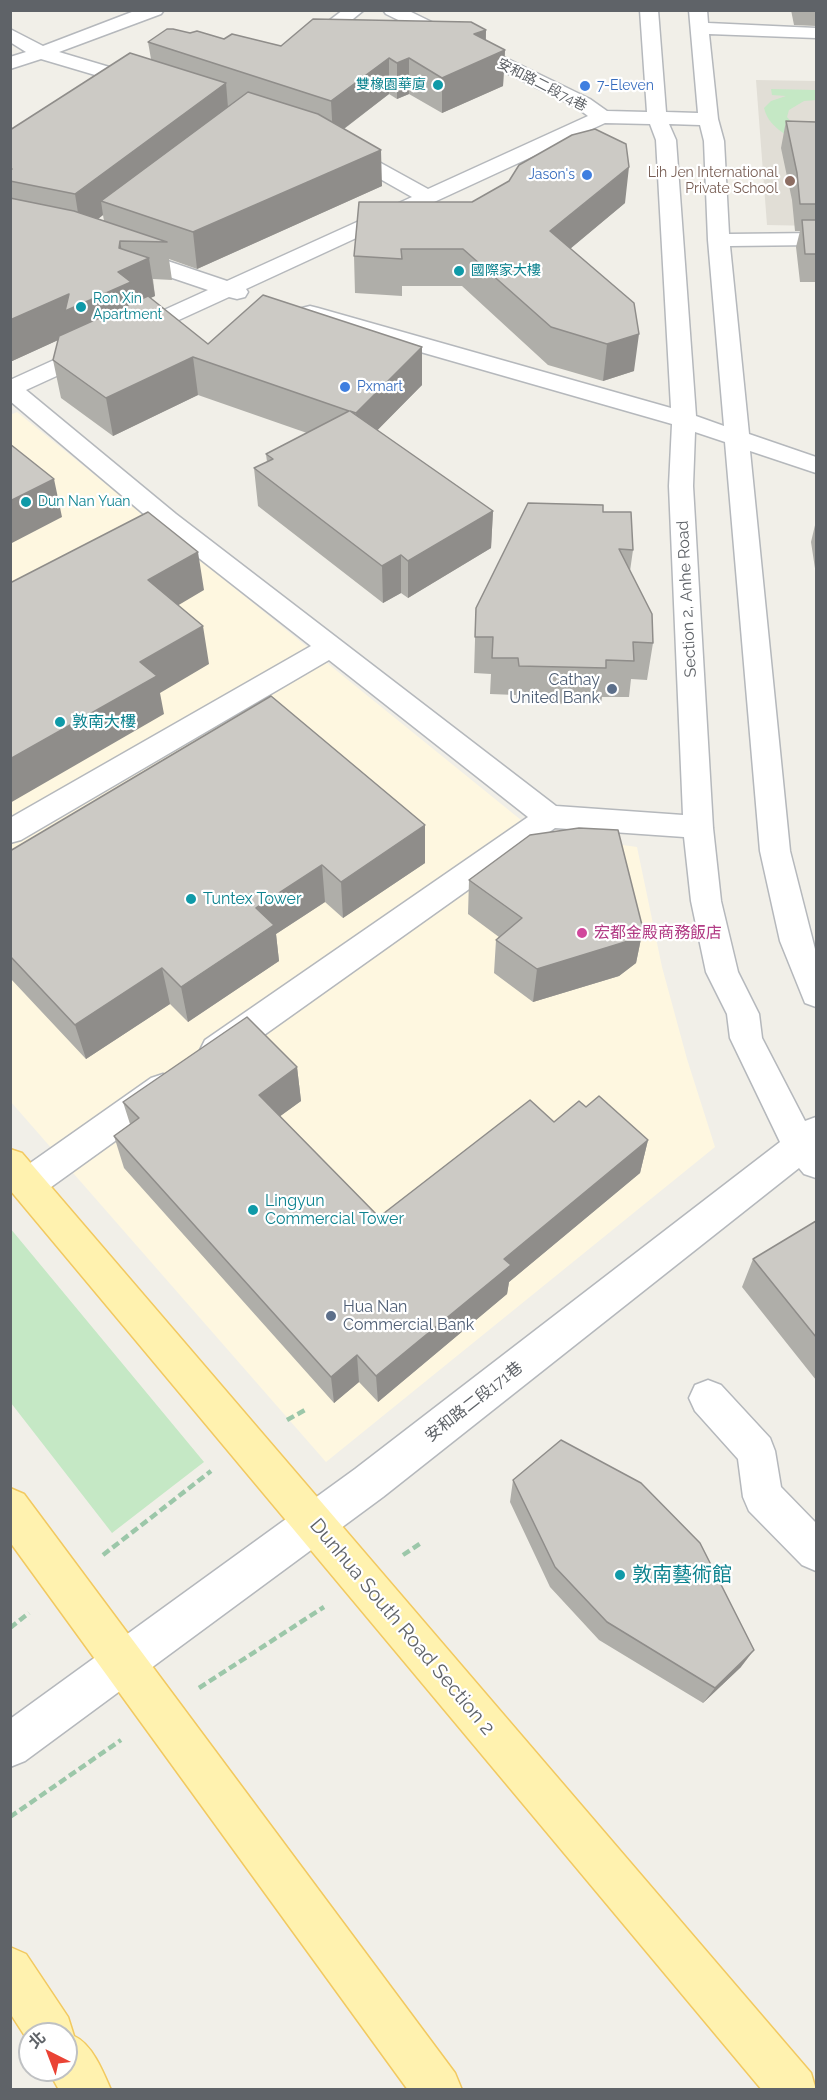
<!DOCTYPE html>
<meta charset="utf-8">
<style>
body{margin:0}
#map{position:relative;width:827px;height:2100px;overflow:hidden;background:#f1efe8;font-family:Raleway,"Noto Sans TC",sans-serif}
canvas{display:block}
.frame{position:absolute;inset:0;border:12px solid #5f6368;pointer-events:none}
.north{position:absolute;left:18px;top:2022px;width:60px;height:60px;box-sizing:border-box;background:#fff;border:2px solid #bfc1c3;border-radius:50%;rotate:318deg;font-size:16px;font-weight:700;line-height:24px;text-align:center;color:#5f6368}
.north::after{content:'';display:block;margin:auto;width:21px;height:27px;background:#ea4335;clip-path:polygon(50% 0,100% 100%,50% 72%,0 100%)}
</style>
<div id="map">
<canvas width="827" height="2100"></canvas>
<div class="frame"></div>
<div class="north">北</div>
</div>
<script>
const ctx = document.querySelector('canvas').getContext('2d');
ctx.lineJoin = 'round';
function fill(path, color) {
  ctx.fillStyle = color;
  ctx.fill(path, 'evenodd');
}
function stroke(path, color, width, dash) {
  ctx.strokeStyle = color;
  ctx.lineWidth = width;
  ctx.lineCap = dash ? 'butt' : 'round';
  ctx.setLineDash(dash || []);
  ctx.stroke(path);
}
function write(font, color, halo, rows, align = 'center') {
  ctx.font = font + ' Raleway,"Noto Sans TC",sans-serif';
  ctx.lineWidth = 4.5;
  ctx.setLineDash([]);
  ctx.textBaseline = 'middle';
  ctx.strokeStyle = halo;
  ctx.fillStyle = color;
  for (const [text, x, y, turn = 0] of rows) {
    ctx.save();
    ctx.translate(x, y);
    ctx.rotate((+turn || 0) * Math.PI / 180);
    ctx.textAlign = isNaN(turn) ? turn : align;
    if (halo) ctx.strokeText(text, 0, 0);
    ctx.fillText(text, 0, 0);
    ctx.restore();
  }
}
const commercial = new Path2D(`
 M17,412L521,820L558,836L637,847L662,967L687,1059L715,1147L326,1462L11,1102L10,415Z`);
const education = new Path2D(`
 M756,80L816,81V226L767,225Z`);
const green = new Path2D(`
 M771,89L816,90V100L804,101L789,110L787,117L795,126L786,135C776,128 767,121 764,108L771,101L786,96L772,95Z
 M10,1228L204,1462L112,1533L11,1403Z`);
const path = new Path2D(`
 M287,1420L305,1410
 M103,1555L211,1471
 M403,1555L421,1543
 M10,1628L29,1613
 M199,1688L324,1607
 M10,1817L121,1740`);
const minor = new Path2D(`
 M137,10H164L161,14L59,52L153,80L155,84L153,88H139L41,59L10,69V57L26,52L10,42V29L43,46Z
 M343,10H364L315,50H301L299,46L301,42Z
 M383,10H407L590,99L607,111L647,112L640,10H658L666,112L698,113L689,10H707L708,23L816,28V38L709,34L718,119L724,141L729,234L816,233V245L730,246L749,434L816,457V473L750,451L790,851L816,953V1007L805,1003L780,941L760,851L725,442L695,432L693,486L713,828L721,901L738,972L759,1014L762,1038L805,1121L816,1117V1178L804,1174L799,1168L383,1497L25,1761L10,1767V1719L355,1469L780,1142L730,1038L727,1014L706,972L691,901L684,837L555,828L229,1060L217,1064L205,1060L200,1050L205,1040L528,817L329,660L21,840L10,843V818L311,646L158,526L10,401V380L208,290L122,261L119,256L122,251L130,250L138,251L227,281L412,197L336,154L333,150L336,146H350L428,189L588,116L576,107L386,14ZM605,123L650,124L656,140L671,408L318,308L310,306L302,308L299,313L302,318L672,424L669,486L683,815L556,806L176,514L26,390L229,297L237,299L245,297L248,292L246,289ZM669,124L700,125L704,141L708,240L724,426L696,416L676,140Z
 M163,1074L175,1078L180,1088L175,1098L40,1195L28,1199L16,1195L11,1184L16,1173L151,1078Z
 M708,1380L721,1385L770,1438L775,1451L781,1487L816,1523V1571L802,1565L749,1511L743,1497L738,1459L695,1411L689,1398L695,1385Z`);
const major = new Path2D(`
 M10,1149L22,1153L811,2073L816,2090H762L10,1190Z
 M10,1488L24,1494L455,2073L462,2090H408L10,1542Z
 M10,1947L26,1954L68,2017L74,2036C92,2044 103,2071 111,2090H59L48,2070H66V2034H30V2044L10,2013Z`);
const wall = new Path2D(`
 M791,10H816V26L794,25Z
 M486,30V41L505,50L503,86L442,113L409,94L397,99L389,94L344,129L382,186L197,269L169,259L172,280L153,279L155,296L150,298L208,344L422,347V385L377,430L493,511L491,548L408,598L401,593L383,603L258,506L254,468L267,462L266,454L307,433L198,395L113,436L61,398L53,360L58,340L10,362V130L151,59L148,42L224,39L281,46ZM103,215L104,221L98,219Z
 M786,121L816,122V282H800L796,247L800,231H795L792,200L781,148Z
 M625,203L570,249L634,371L603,381L548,365L462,286H402V296L355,293L354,256Z
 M603,512L633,550L630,571L653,643L647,680L631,679L629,697H602L601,704L516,703V695L490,694L491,674L474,673L476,608Z
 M816,521V575L811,542Z
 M425,825V863L343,918L325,902L276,934L279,961L188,1022L170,1004L86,1059L10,978V851Z
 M469,880L643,929L636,963L619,976L533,1002L494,973L496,940L499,937L468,914Z
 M297,1067L301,1101L280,1116L379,1217L554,1122L586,1107L648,1140L640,1173L509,1282L507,1294L378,1402L359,1382L334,1403L124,1168L114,1136L130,1124L123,1102Z
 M816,1221V1380L742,1287L753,1259Z
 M513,1480L741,1667L703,1703L599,1640L550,1587L510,1502Z`);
const shadedWall = new Path2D(`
 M486,30L485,59L505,50L503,86L442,113V78L474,34Z
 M389,58V94L333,137L331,101Z
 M409,58V94L397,99V63Z
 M226,83L229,120L101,201L103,215L81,232L75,194Z
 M381,150L382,186L197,269L193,232Z
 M629,167L625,203L547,268L550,231Z
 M120,241L125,269L149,258L155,296L10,362V320L118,272L119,248Z
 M639,334L634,371L603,381L607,344Z
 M422,347V385L357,451L356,413Z
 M193,357L198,395L113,436L106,398Z
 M54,479L62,517L10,544V501Z
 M493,511L491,548L408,598V561Z
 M198,552L204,590L155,619L148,580Z
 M401,555V593L383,603L382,566Z
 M203,626L209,664L160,693L164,714L10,803V759L140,662Z
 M425,825V863L343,918L341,882Z
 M322,865L325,902L276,934L279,961L188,1022L181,987L256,908Z
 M643,929L636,963L619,976L533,1002L537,969Z
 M162,968L170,1004L86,1059L75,1025Z
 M297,1067L301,1101L264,1128L259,1095Z
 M648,1140L640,1173L509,1282L507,1294L378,1402L376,1376L504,1259Z
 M357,1355L359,1382L334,1403L331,1377Z
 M754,1650L741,1667L703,1703L715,1688Z`);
const building = new Path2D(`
 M313,19L471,22L486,30L474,34L505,50L442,78L409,58L397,63L389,58L331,101L148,42L167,29H173L190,33L197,31L224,39L232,34L281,46Z
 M130,53L226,83L75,194L10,181V170L12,169L10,168V130Z
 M248,92L318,114L381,150L193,232L101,201Z
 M786,121L816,122V204H800L797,173Z
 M595,129L626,144L629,167L550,231L634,303L639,334L607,344L551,327L463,249H401L402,259L354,256L359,202H472L509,181L519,165L572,135Z
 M10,198L74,211L167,242L120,241L119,248L149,258L118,272L131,282L65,311L69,294L10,320Z
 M802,220H816V254H805Z
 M263,295L422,347L356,413L350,411L493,511L408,561L401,555L382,566L254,468L273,459L266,454L349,411L193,357L106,398L53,360L59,336L148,296L208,344Z
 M10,444L54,479L10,501Z
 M528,503L603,505V512H631L633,550L619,549L652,614L653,643L633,642L634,661L606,660V668L519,666L518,658H492L493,637H475L476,608Z
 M148,512L198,552L148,580L203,626L140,662L157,676L10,759V583Z
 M271,696L425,825L341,882L322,865L256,908L274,925L181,987L162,968L75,1025L10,956V851Z
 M579,828L618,830L643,929L625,942L537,969L496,940L522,918L469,880L530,835Z
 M247,1017L297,1067L259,1095L379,1217L530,1100L554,1122L579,1101L586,1107L599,1096L648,1140L504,1259L511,1265L376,1376L357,1355L331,1377L114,1136L139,1118L123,1102Z
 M816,1221V1337L753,1259Z
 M561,1440L641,1483L700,1543L754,1650L715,1688L607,1622L555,1567L513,1480Z`);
const markers = [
 [438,85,6,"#0f9aa8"],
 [585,86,6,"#3f7fe0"],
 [587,175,6,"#3f7fe0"],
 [790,181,6,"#8d6e63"],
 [459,271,6,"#0f9aa8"],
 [81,307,6,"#0f9aa8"],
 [345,387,6,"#3f7fe0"],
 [26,502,6,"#0f9aa8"],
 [612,689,6,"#5c6f8a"],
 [60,722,6,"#0f9aa8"],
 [191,899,6,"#0f9aa8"],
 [582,933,6,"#d1479c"],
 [253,1210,6,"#0f9aa8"],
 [331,1316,6,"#5c6f8a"],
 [620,1575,6,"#0f9aa8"]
];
const farCulturenames = [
 ["雙橡園華廈",426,85,"right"],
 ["國際家大樓",471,271],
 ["Ron Xin",93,299],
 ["Apartment",93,315],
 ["Dun Nan Yuan",38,502]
];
const farStreetnames = [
 ["安和路二段74巷",542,85,27]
];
const farShopnames = [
 ["7-Eleven",597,86],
 ["Jason's",575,175,"right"],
 ["Pxmart",357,387]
];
const farEducationnames = [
 ["Lih Jen International",778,173],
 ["Private School",778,189]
];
const streetNames = [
 ["Section 2, Anhe Road",687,599,-93],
 ["安和路二段171巷",474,1402,-38]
];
const serviceNames = [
 ["Cathay",600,680],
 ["United Bank",600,698],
 ["Hua Nan",343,1307,"left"],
 ["Commercial Bank",343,1325,"left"]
];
const cultureNames = [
 ["敦南大樓",72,722],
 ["Tuntex Tower",203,899],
 ["Lingyun",265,1201],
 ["Commercial Tower",265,1219]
];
const hotelNames = [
 ["宏都金殿商務飯店",594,933]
];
const nearCulturenames = [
 ["敦南藝術館",632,1575]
];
const nearStreetnames = [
 ["Dunhua South Road Section 2",402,1627,50]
];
fill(commercial, '#fef7e0');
fill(education, '#e1ded6');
fill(green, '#c5e8c5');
stroke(minor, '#b5b8bc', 3);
stroke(major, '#f2c960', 3);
stroke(path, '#9cc7a9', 4.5, [8, 4]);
fill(minor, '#fff');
fill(major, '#fff2af');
fill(wall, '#afaea9');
fill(shadedWall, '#8f8d8a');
fill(building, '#cccac5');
stroke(building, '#8f8d8a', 1.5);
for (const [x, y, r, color] of markers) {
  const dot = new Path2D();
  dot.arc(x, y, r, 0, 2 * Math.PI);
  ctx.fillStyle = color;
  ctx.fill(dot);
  stroke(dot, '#fff', 2);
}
write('14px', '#0d838f', '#fff', farCulturenames, 'left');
write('14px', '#5f6368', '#fff', farStreetnames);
write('14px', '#366cbe', '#fff', farShopnames, 'left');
write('14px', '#785e54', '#fff', farEducationnames, 'right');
write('16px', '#5f6368', '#fff', streetNames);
write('16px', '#4e5e75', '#fff', serviceNames, 'right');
write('16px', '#0d838f', '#fff', cultureNames, 'left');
write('16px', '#b23c85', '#fff', hotelNames, 'left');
write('20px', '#0d838f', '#fff', nearCulturenames, 'left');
write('20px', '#5f6368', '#fff', nearStreetnames);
</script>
